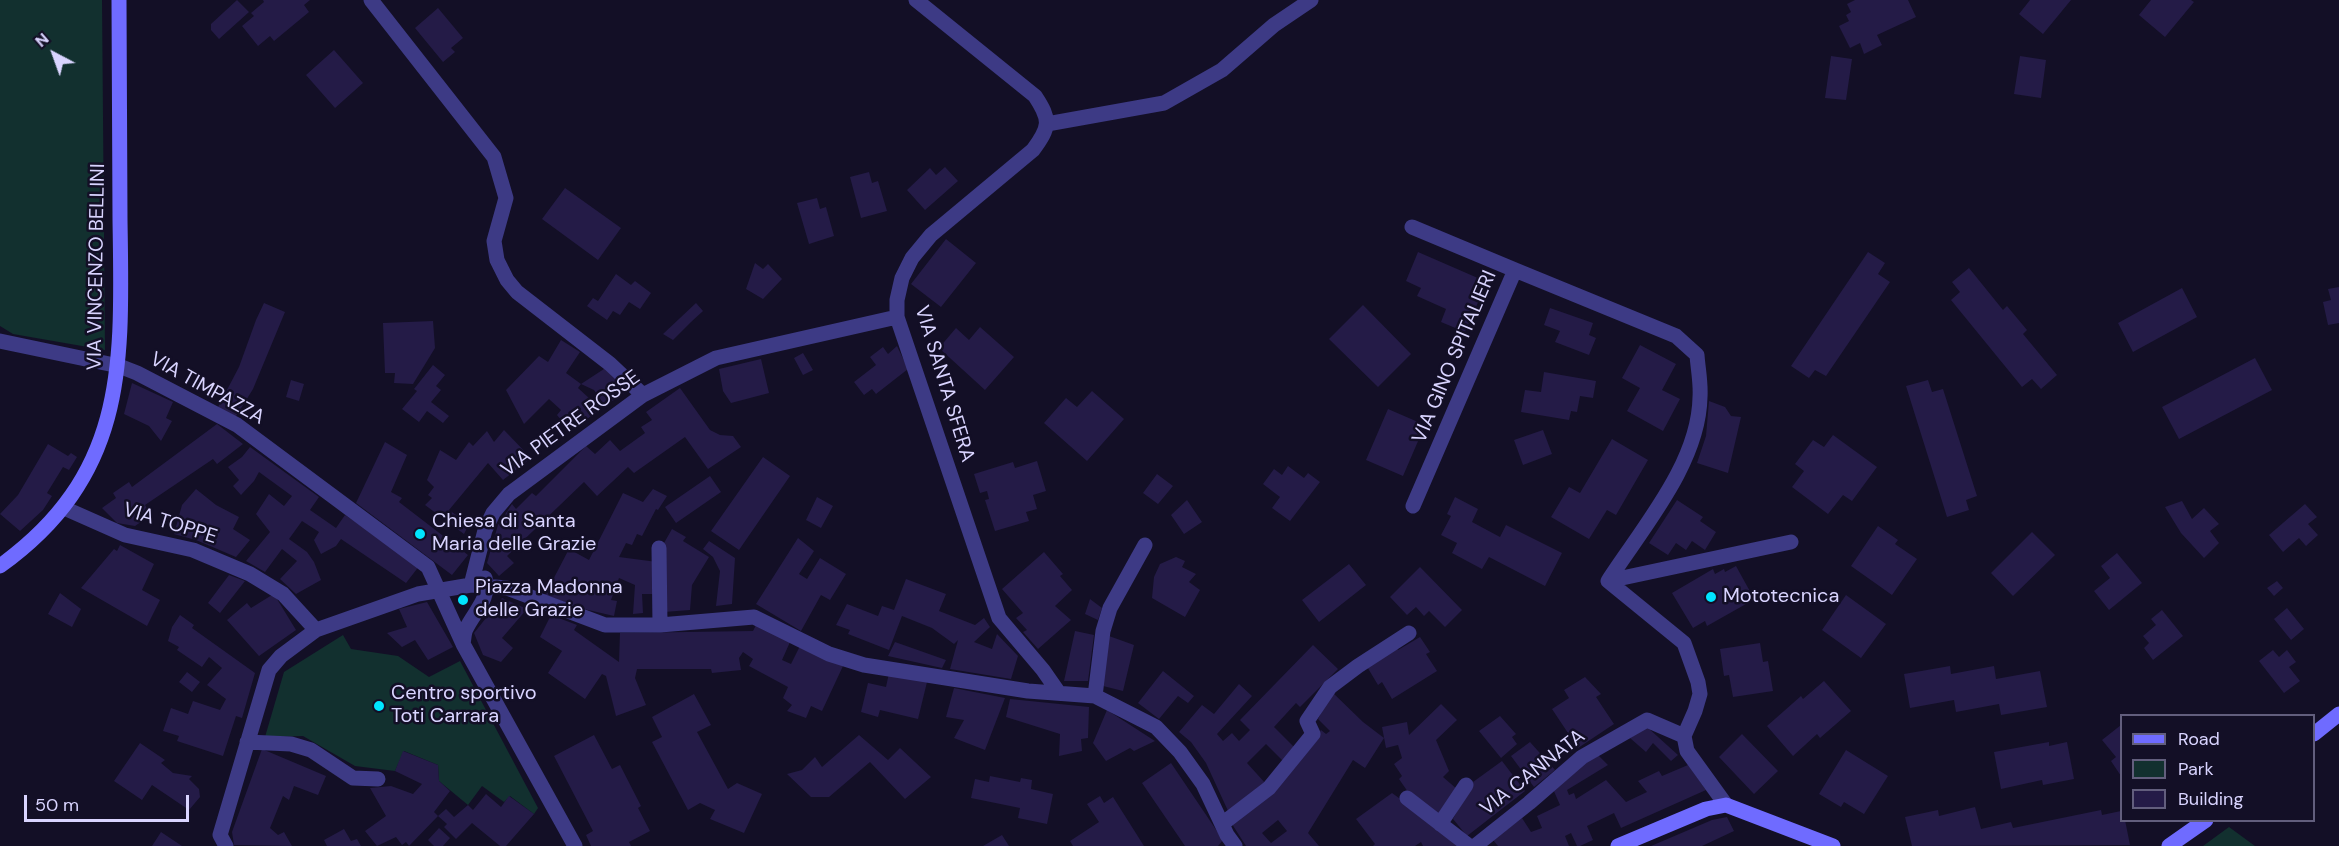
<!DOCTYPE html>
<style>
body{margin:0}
#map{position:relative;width:2339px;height:846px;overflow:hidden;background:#130f26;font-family:"DM Sans",sans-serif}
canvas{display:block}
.legend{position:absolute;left:2120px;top:714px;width:195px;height:108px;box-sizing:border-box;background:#130f26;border:2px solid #625e7d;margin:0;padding:8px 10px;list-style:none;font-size:18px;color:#d9d4ff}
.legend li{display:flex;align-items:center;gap:12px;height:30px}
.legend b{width:30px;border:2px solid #625e7d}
.north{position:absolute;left:24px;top:24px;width:60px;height:60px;-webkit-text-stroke:4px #130f26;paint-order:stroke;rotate:319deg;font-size:16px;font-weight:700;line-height:24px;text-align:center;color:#d9d4ff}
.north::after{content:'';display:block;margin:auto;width:21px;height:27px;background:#d9d4ff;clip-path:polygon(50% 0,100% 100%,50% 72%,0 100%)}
.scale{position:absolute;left:24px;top:795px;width:165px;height:27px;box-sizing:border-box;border:3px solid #d9d4ff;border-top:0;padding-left:8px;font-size:18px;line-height:21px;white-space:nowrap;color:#d9d4ff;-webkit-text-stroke:4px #130f26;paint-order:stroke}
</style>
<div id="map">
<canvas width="2339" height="846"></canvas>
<ul class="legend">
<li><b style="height:8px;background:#6f6bff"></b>Road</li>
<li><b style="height:16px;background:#12302f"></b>Park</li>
<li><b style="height:16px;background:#241b47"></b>Building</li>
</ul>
<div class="north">N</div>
<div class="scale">50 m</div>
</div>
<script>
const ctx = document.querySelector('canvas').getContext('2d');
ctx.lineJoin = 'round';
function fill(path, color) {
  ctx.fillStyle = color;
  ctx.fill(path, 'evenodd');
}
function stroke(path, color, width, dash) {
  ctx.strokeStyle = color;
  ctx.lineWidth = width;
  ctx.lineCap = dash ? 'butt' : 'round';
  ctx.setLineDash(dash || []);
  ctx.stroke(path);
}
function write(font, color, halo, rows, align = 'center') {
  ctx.font = font + ' "DM Sans",sans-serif';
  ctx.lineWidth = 5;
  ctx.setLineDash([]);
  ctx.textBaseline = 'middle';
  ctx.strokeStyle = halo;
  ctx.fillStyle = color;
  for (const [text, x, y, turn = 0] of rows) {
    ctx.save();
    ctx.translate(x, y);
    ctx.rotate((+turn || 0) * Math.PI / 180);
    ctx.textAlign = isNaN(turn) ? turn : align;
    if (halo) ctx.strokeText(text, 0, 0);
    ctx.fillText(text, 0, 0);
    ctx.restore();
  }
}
const green = new Path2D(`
 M0,0H102L105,350L13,334L0,326Z
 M343,635L351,649L398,656L429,677L460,661L538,808L534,814L510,796L504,802L482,786L468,805L439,781L438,765L404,751L395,771L355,766L303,736L265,737L284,672Z
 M2229,827L2255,846H2203Z`);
const building = new Path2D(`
 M237,0L249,12L219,39L211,30V24Z
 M263,0H310L304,5L309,12L274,41L270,36L258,46L242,26L254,16L251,13L264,2Z
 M1855,0H1908L1916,17L1877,35L1882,45L1864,54L1860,43L1850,48L1839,26L1849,21L1846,15L1851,12L1847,4Z
 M2030,0H2071L2043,34L2019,14Z
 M2151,0H2191L2194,2L2165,37L2139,15Z
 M438,8L463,38L451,48L455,52L443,62L415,28Z
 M334,50L363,83L335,108L306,75Z
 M1831,56L1852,59L1846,100L1825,98Z
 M2020,56L2046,60L2041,98L2014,94Z
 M945,167L958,181L925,210L907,190L930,168L936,175Z
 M869,172L872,183L878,181L887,211L861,218L850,177Z
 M565,188L621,228L598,260L542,219Z
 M817,198L820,209L826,207L834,236L809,244L797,203Z
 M946,239L976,263L941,307L911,284Z
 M1418,252L1487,282L1465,332L1441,322L1446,309L1417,296L1421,288L1406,281Z
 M1868,252L1885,263L1878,274L1890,282L1826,376L1815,370L1809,378L1791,366Z
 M755,263L763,269L768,264L782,279L763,299L746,289Z
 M1969,268L2003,310L2007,306L2027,330L2023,334L2057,375L2041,389L2032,379L2022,387L1951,300L1960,292L1952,282Z
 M616,274L631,285L635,281L651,293L640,309L629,302L620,315L613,311L607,320L587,306L593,298L598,301Z
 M2339,287V323L2328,325L2323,302L2331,300L2328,289Z
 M2182,288L2197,317L2133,352L2118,323Z
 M264,303L285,312L253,389L235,418L218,407L239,367L256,320Z
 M696,303L703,311L691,322L673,340L663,334Z
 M1363,305L1411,354L1378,387L1329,339Z
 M1550,308L1593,323L1589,335L1596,338L1589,355L1555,342L1560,331L1544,325Z
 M433,321L435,348L413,384L394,383L395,373H385L383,323Z
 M980,327L1014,357L985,390L939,348L956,328L969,340Z
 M561,340L580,352L566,373L581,384L578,388L601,409L570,431L557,415L561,410L549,399L524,424L506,390L539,356L548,362Z
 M1640,345L1676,364L1662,390L1680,399L1663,431L1627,411L1640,388L1622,378Z
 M897,346L908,369L876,394L872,389L864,395L854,382L876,365L870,357L883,347L888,354Z
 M803,353L813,370L803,375L794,358Z
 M2255,358L2272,390L2179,439L2162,407Z
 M761,359L769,393L731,403L723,391L719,369Z
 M433,365L445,375L436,386L441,390L431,402L449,416L443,423L427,411L419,422L402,409L417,391L414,389Z
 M607,367L627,391L605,406L594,390L581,384Z
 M1544,372L1596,381L1593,398L1580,396L1577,412L1571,411L1569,420L1521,412L1525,390L1541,392Z
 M291,380L304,384L299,401L286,397Z
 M1928,380L1932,392L1943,389L1977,496L1966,500L1969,510L1947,517L1906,386Z
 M132,383L173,402L166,418L172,421L161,441L149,426L124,414Z
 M680,388L710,430L720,435L733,436L741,447L708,469L685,437L634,473L628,467L597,496L584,482L507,556L514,563L499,576L487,563L498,525L512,504L516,509L532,493L536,496L586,446L595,454L610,440L620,451L645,433L641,427L652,420L646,412Z
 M1092,391L1124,419L1087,461L1044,423L1066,398L1077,407Z
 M1709,401L1725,407L1731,416L1741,417L1728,473L1697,463L1706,436Z
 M1388,409L1425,425L1403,476L1366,460Z
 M217,424L243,444L217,464L213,459L145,505L151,515L135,526L117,523L102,508L116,498L113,493L129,482L132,487Z
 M504,430L531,458L503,480L488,463L449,510L469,524L464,534L425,505L432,498L428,495L434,487L427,480L440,450L456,460L469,442L473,446L487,431L494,442Z
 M1543,430L1552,454L1523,465L1514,440Z
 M1833,435L1877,467L1852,501L1843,495L1828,514L1792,487L1804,471L1795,464L1813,440L1824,447Z
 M1612,439L1648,460L1616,515L1607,510L1589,539L1551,517L1569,487L1580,493Z
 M385,442L407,455L391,492L402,498L399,502L468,555L452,575L356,503Z
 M48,444L68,456L71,453L77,457L69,470L63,467L47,493L52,496L43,510L20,531L0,514L18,495Z
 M250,447L319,497L310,510L336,528L345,515L420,565L406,583L341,539L336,546L321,554L314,540L319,532L302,521L289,539L307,552L314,562L321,580L296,594L280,579L297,561L282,549L265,572L246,561L270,532L256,514L269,494L284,506L292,496L259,472L254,481L241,495L233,486L239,480L228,467L242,457Z
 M763,457L790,476L739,550L711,531Z
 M1037,461L1046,491L1033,495L1037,509L1026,512L1029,521L995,531L985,500L989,499L987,491L980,493L974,474L1013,462L1015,468Z
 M1288,466L1304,478L1308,473L1320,482L1290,521L1272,508L1280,497L1263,484L1274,469L1282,475Z
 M1157,474L1173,486L1158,504L1143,493Z
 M710,476L721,492L676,523L665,507Z
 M196,489L216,505L239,517L233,529L250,540L236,557L196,540L174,534L182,505Z
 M653,489L667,496L658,510L656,509L642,536L637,534L632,545L626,543L619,557L657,562V594H642L643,613L633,614L635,585L619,578L611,600L617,601L614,616L584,609L545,595L569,549L589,560L623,493L643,502Z
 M817,497L833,506L821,528L806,520Z
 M1455,497L1478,509L1472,522L1500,537L1506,525L1562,553L1545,586L1489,557L1482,569L1452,553L1457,543L1441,535L1451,516L1447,514Z
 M1187,500L1202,522L1184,534L1171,515Z
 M1677,500L1703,517L1700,521L1716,532L1705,550L1692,541L1686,550L1676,543L1668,555L1649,543Z
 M2182,501L2192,519L2204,508L2219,524L2210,531L2219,543L2204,558L2181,533L2165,507Z
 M2305,504L2317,517L2308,524L2318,535L2306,546L2299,538L2283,552L2269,535Z
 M1878,526L1898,540L1895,544L1917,559L1892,595L1851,566Z
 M672,529L686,537L683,541L709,557L692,585L690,610L664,612V543Z
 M2032,532L2055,555L2013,596L1991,573Z
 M798,538L814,551L799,574L807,579L820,558L846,574L830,600L821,595L801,631L756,604Z
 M709,541L735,558L732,604L716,606L720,571L713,557L703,549Z
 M120,545L154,564L142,590L160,600L147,626L81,588L114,549L117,551Z
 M1044,552L1063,574L1060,576L1072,590L1055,606L1071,620L1038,649L1023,632L1027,630L1016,618L1023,613L1002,589Z
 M2117,553L2142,583L2109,610L2094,591L2110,578L2101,566Z
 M1176,557L1185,561L1182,567L1196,574L1189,582L1200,590L1185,617L1152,598L1154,577L1160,564Z
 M1349,564L1366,585L1319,622L1302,600Z
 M1736,566L1752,595L1744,599L1746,604L1707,626L1705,621L1693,628L1672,593L1713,569L1715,574L1724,569L1725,572Z
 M1420,567L1462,610L1445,627L1429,611L1424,616L1416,607L1407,615L1390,597Z
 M229,575L245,581L220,613L208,603Z
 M906,579L946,594L939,611L975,625L984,618L990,627L974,642L992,649L997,634L1018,656L1011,679L950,669L958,640L954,644L932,628L902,616L889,650L848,634L850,630L836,625L847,604L878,616L882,606L894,610Z
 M2277,581L2283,588L2274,596L2267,588Z
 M60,593L81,609L72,627L48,614Z
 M272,595L277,599L296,630L259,656L227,620L247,603L251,608Z
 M1846,595L1886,624L1861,658L1822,630Z
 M502,598L527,609L502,638L513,648L501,662L483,655L474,633Z
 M1090,599L1102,608L1098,620L1085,614Z
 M427,602L453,647L428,660L415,640L402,647L387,633L407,627L399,609Z
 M2287,608L2304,629L2291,640L2274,619Z
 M2162,610L2183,636L2153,660L2144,648L2149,643L2143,636L2156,625L2151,619Z
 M180,615L194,625L192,628L255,673L242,718L236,716L223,756L177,741L179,736L163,731L171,708L188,714L193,701L220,710L226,699L207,685L222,668L209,657L202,667L177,650L179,647L168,641L172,627Z
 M551,615L577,625L574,630L619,662L620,633L753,631L756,625L790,642L782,660L791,664L800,646L843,666L822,711L811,706L806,718L787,711L792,705L783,698L788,687L749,666L753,659L743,652L739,658L741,670L712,673L711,669H637L635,678L646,705L616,716L606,676L602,674L585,699L548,673L562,651L540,637Z
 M1075,631L1094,635L1088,681H1064Z
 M1109,636L1134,645L1123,691L1103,686Z
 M1420,637L1430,652L1426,654L1437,671L1392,699L1382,682L1378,685L1366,665L1396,647L1398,650Z
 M895,642L946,660L942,668L888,656Z
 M1760,643L1763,662L1768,661L1773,691L1733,697L1729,675L1724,676L1720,649Z
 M1313,645L1338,669L1300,707L1296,703L1274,727L1297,750L1285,763L1266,744L1247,763L1266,784L1229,813L1206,763L1191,742L1179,732L1202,705L1214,714L1239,684L1252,696L1217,734L1223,741L1232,733L1239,741L1250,730L1240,720Z
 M2273,650L2279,657L2287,650L2296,662L2289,667L2300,681L2284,693L2259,661Z
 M1950,666L1951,674L1994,666L1996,679L2040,671L2047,707L2001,715L1999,704L1956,712L1954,700L1910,708L1904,674Z
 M1163,671L1194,696L1188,703L1178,696L1159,719L1138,703Z
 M187,672L200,682L192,692L179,682Z
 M889,673L927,682L918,719L880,710L878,717L861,712L868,683L886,687Z
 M1585,677L1601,694L1596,697L1614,724L1578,748L1552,709L1569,698L1564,690Z
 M1824,681L1851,711L1820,738L1817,734L1793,756L1767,726L1801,696L1803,699Z
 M954,688L1005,698L985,750L954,738L964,720L946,717Z
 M1332,692L1363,722L1384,738L1365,768L1353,760L1308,833L1319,846H1246L1230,821L1274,792L1321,730L1326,734L1330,731L1318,719ZM1278,820L1287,831L1271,843L1262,833Z
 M694,694L711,725L697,732L728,789L737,783L762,794L744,833L710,819L715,810L700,803L688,810L652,742L662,737L652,717Z
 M1010,699L1089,707L1088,738L1081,739L1082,751L1059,756L1060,734L1006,717Z
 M1441,704L1457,720L1436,740L1449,771L1443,777L1458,790L1438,816L1408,792L1399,779L1402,776L1394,764L1402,758L1398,745L1386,748L1382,727L1407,722L1409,735Z
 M1107,710L1141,732L1155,741L1134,751L1130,748L1106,761L1093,743Z
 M1500,716L1516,734L1512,737L1517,744L1501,758L1479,731Z
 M2121,725V776L2111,761L2116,757L2102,740Z
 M1647,727L1678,755L1671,761L1653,743L1646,752L1630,738Z
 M1742,734L1778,771L1754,794L1719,757Z
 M594,735L612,769L620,765L641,806L638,808L650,831L629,842L631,846H591L586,835L593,831L554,756Z
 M859,735L888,760L900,748L931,777L905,799L870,762L829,797H811L787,774L802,770L815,757L822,767Z
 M1530,742L1555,770L1534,787L1511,756Z
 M2049,742V746L2067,742L2074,779L2043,785L2042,780L2001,789L1994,752Z
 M140,743L165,760L161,763L173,773L192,776L189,779L199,789L200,797L189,810L152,785L142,800L114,781Z
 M262,749L326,776L318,795L294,786L289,800L283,796L270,828L278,835L284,832L292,846L234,845L232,832Z
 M1846,750L1888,776L1864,814L1844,802L1841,807L1819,794Z
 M403,751L438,765L439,781L450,791L434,812L438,816L409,846L406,842L402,845L396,837L377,846L365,831L386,816L370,788L391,786L413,794L422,784L395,771Z
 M1597,754L1608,765L1567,790L1569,795L1574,793L1576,799L1606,780L1626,802L1647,792L1638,781L1659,771L1662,776L1688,765L1706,790L1621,828L1614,813L1587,826L1593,840L1580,846H1577L1571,833L1565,836L1569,846H1498L1493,840L1522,818L1531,832L1542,828L1537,816L1560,805L1553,789Z
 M1502,761L1525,791L1467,836L1453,819L1473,782Z
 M1171,763L1223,840L1218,846H1185L1142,783Z
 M990,776L1020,782L1021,778L1032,780L1031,789L1053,794L1047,824L1018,818L1020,808L971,798L975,779L989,782Z
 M1392,793L1453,837L1459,846H1423L1421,842L1415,846H1373L1375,844L1356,819Z
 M486,794L501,807L509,796L534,814L506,846H500L472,823L456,839L444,827L447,824L438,816L446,809L454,817L468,805L473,810Z
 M1100,796L1104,803L1113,797L1144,846H1073L1070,841L1099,822L1087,804Z
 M1975,807L1981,829L2011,822L2013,828L2101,810L2102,815L2121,811V820H2125L2130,845L1912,846L1905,817L1938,810L1939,816Z
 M1727,817L1734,831L1702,846H1651L1712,820Z
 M439,828L450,838L443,846H434L428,840Z
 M344,829L351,841L357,839L361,846H327L324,840Z
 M161,832L182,846H152Z
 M1002,835L1009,846H983Z`);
const street = new Path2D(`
 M371,0L494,157L506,198L494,241L497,260L507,280L517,292L610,364L643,395
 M916,0L1035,96C1051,120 1050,127 1033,150L931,235L912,258L902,278L897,300V317L999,618L1043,670L1059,693
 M1047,124L1164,103L1222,70L1274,25L1311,0
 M1412,227L1515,270
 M0,341L119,366L137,373L237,425L428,567L463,644L575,846
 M1413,506L1515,270L1676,336L1697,355C1698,369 1701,383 1700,397C1699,463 1643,527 1608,581L1684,643L1698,682L1700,694L1695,711L1684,736L1687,751L1726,805
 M64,508L125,535L193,550L250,574L283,594L316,630
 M659,548L660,625
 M1608,581L1791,542
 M471,585L485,530L493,513L509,494L643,395L716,358L897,317
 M463,644C464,639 464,633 466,629C474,612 491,598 485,578
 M1095,696L1103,631L1110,608L1145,545
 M247,742L291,744L311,750L353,778L378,779
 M1407,798L1469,846
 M1222,824L1269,788L1313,734L1307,721L1330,687L1358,666L1409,633
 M1440,824L1466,785
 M226,846L220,835L269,670L281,656L316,630L418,594L471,585L507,588L605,625H660L754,617L829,654L864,665L1028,691L1095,696L1156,727L1180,752L1203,784L1227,835L1235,846
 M1475,846L1529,803L1582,757L1647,720L1684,736`);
const secondary = new Path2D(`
 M0,566C129,473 122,362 120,219C120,146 119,73 119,0
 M2314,734L2339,714
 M1618,846L1706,809L1726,805L1833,846
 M2169,846L2206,820`);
const markers = [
 [420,534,6,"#00e5ff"],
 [1711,597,6,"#00e5ff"],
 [463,600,6,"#00e5ff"],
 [379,706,6,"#00e5ff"]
];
const streetNames = [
 ["VIA VINCENZO BELLINI",97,267,-89],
 ["VIA GINO SPITALIERI",1455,357,-67],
 ["VIA SANTA SFERA",944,384,73],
 ["VIA TIMPAZZA",207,389,29],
 ["VIA PIETRE ROSSE",571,424,-36],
 ["VIA TOPPE",170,524,17],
 ["VIA CANNATA",1533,773,-38]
];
const poiNames = [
 ["Chiesa di Santa",432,522],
 ["Maria delle Grazie",432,545],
 ["Piazza Madonna",475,588],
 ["delle Grazie",475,611],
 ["Mototecnica",1723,597],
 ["Centro sportivo",391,694],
 ["Toti Carrara",391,717]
];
fill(green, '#12302f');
fill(building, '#241b47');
stroke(street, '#3d3a85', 15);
stroke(secondary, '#6f6bff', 15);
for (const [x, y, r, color] of markers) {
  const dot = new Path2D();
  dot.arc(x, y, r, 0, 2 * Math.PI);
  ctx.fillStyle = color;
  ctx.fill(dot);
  stroke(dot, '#130f26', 2);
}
write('20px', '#d9d4ff', '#130f26', streetNames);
write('20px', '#d9d4ff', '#130f26', poiNames, 'left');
</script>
